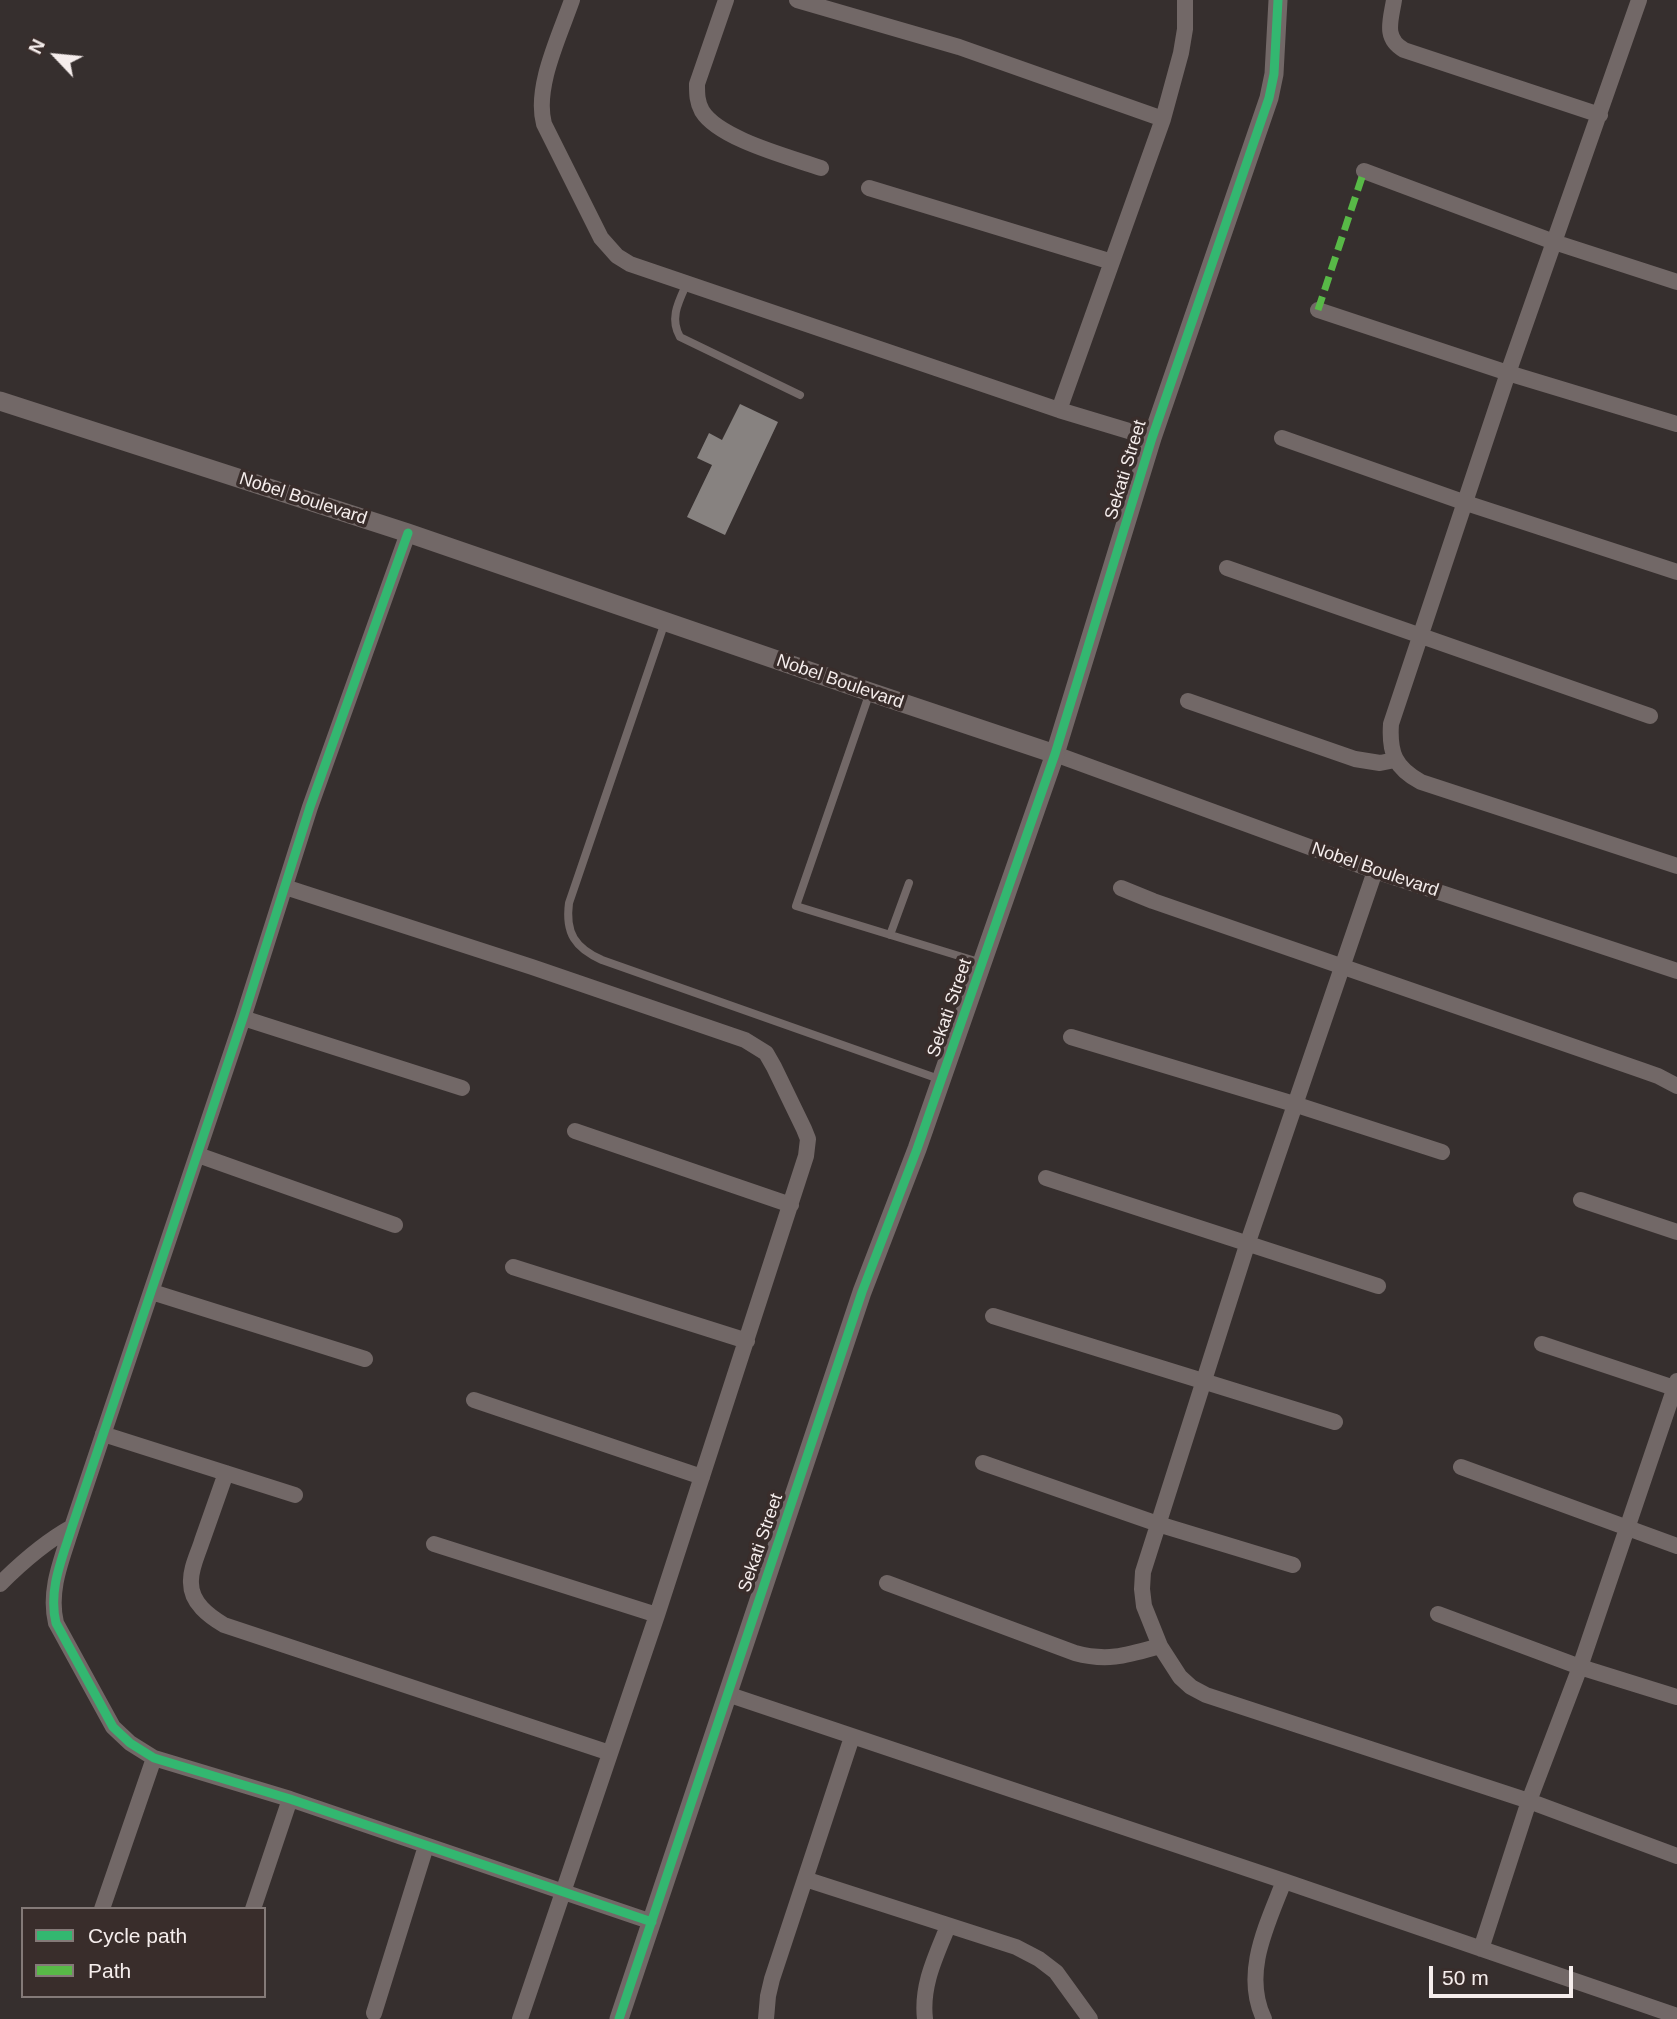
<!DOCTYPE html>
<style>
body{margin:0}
#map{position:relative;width:1677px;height:2019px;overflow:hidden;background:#362f2e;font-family:Arial,sans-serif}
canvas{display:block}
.legend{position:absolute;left:21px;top:1907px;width:245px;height:91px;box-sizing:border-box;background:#392d2b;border:2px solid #847a78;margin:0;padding:9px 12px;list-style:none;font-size:21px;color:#f5edec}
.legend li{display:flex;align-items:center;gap:14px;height:35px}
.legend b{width:35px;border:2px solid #847a78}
.north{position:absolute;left:21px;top:21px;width:70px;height:70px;-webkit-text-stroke:5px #392d2b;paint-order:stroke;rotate:296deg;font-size:19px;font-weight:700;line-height:28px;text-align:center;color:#f5edec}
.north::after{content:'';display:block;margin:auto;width:24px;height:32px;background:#f5edec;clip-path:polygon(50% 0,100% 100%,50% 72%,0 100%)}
.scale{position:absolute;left:1429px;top:1966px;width:144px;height:32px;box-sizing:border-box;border:4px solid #f5edec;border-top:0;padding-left:9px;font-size:21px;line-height:24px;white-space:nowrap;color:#f5edec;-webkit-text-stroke:5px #392d2b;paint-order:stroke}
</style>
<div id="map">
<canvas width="1677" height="2019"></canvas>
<ul class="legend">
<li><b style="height:9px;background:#33b770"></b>Cycle path</li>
<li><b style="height:9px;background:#58b947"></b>Path</li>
</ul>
<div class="north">N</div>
<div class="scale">50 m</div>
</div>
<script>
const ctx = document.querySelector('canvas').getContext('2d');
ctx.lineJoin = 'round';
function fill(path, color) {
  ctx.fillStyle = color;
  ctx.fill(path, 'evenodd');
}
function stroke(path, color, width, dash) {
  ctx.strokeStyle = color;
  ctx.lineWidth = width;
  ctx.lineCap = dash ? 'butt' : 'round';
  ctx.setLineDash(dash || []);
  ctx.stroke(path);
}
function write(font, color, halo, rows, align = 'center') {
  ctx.font = font + ' Arial,sans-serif';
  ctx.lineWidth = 7;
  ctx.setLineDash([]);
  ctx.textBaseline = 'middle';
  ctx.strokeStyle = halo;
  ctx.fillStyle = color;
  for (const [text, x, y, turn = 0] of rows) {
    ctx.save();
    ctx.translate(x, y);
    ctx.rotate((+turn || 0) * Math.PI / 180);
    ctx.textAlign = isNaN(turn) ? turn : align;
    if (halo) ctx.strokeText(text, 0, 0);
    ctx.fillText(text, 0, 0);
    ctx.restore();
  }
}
const building = new Path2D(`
 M740,404L778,422L725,535L687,517L712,465L697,458L709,433L722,440Z`);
const service = new Path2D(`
 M687,283C679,301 669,318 680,337L800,395
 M665,622L569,903C565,933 575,948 602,960L939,1079
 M870,692L796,906L982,963
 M890,935L909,883`);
const minor = new Path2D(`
 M572,0C560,35 534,87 544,124L601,238L617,256L630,264L1059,410L1152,438
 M726,0L697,84C697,94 697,102 702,111C719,139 790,157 821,168
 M797,0L959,47L1163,119
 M1394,0C1391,20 1383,38 1404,50L1600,115
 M1639,0L1508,373L1391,724C1389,753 1395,768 1421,782L1677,866
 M1364,171L1554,242L1677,282
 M869,188L1112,262
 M1318,310L1508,373L1677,424
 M1059,410L1163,119L1181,53L1185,29V0
 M1282,438L1466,503L1677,572
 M408,533L310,807L243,1018L72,1527C62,1559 48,1590 56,1623L113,1727L130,1743L154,1758L290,1799L652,1922
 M1227,568L1650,716
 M1188,701L1355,759L1380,763L1395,760
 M1055,754L1375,871L1677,971
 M1375,871L1248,1242L1143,1572L1142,1589L1144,1606L1160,1646L1180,1677L1191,1687L1206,1695L1529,1801L1677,1856
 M285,887L532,967L745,1040L766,1053L774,1067L804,1129L808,1139L806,1156L657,1615L520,2019
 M1121,888L1153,901L1641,1070L1658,1076L1677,1086
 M243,1018L462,1088
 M1071,1037L1294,1104L1442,1152
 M575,1131L791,1205
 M198,1155L395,1225
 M1046,1178L1378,1286
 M1581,1200L1677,1232
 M513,1267L747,1341
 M152,1292L365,1359
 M993,1316L1335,1422
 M1542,1344L1677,1389
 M474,1400L702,1477
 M103,1434L295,1495
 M983,1463L1158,1524L1293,1565
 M1461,1467L1677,1546
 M226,1473C218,1496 210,1518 202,1541C198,1554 190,1569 191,1583C191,1603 209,1616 224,1625L610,1753
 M434,1544L657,1615
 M887,1583L1075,1653C1108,1662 1128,1655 1160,1646
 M0,1584C22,1562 45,1542 72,1527
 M1438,1614L1580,1667L1677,1697
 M727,1694L1284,1881L1677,2016
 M805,1879L1016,1947L1039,1959L1056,1972L1090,2019
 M102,1909L154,1758
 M253,1909L290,1799
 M1481,1949L1529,1801L1580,1667L1677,1381
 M374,2013L426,1846
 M766,2019L768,1996L772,1979L852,1737
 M925,2019C921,1985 936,1956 948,1926
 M1264,2019C1242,1973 1267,1925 1284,1881`);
const tertiary = new Path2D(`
 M0,401L408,533L870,692L1055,754
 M619,2019L862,1292L917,1149L1055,754L1152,438L1269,98L1274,74L1278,0`);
const quiet = new Path2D(`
 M1318,310L1364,171`);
const cycleway = new Path2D(`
 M408,533L310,807L243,1018L72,1527C62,1559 48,1590 56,1623L113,1727L130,1743L154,1758L290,1799L652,1922
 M619,2019L862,1292L917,1149L1055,754L1152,438L1269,98L1274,74L1278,0`);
const streetNames = [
 ["Sekati Street",1126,470,-73],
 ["Nobel Boulevard",303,499,18],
 ["Nobel Boulevard",840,682,19],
 ["Nobel Boulevard",1375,870,19],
 ["Sekati Street",950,1008,-71],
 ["Sekati Street",761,1543,-71]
];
fill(building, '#878280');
stroke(service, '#726867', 8);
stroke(minor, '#726867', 16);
stroke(tertiary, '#726867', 19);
stroke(quiet, '#58b947', 7, [14, 7]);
stroke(cycleway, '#33b770', 9);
write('18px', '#f5edec', '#392d2b', streetNames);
</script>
